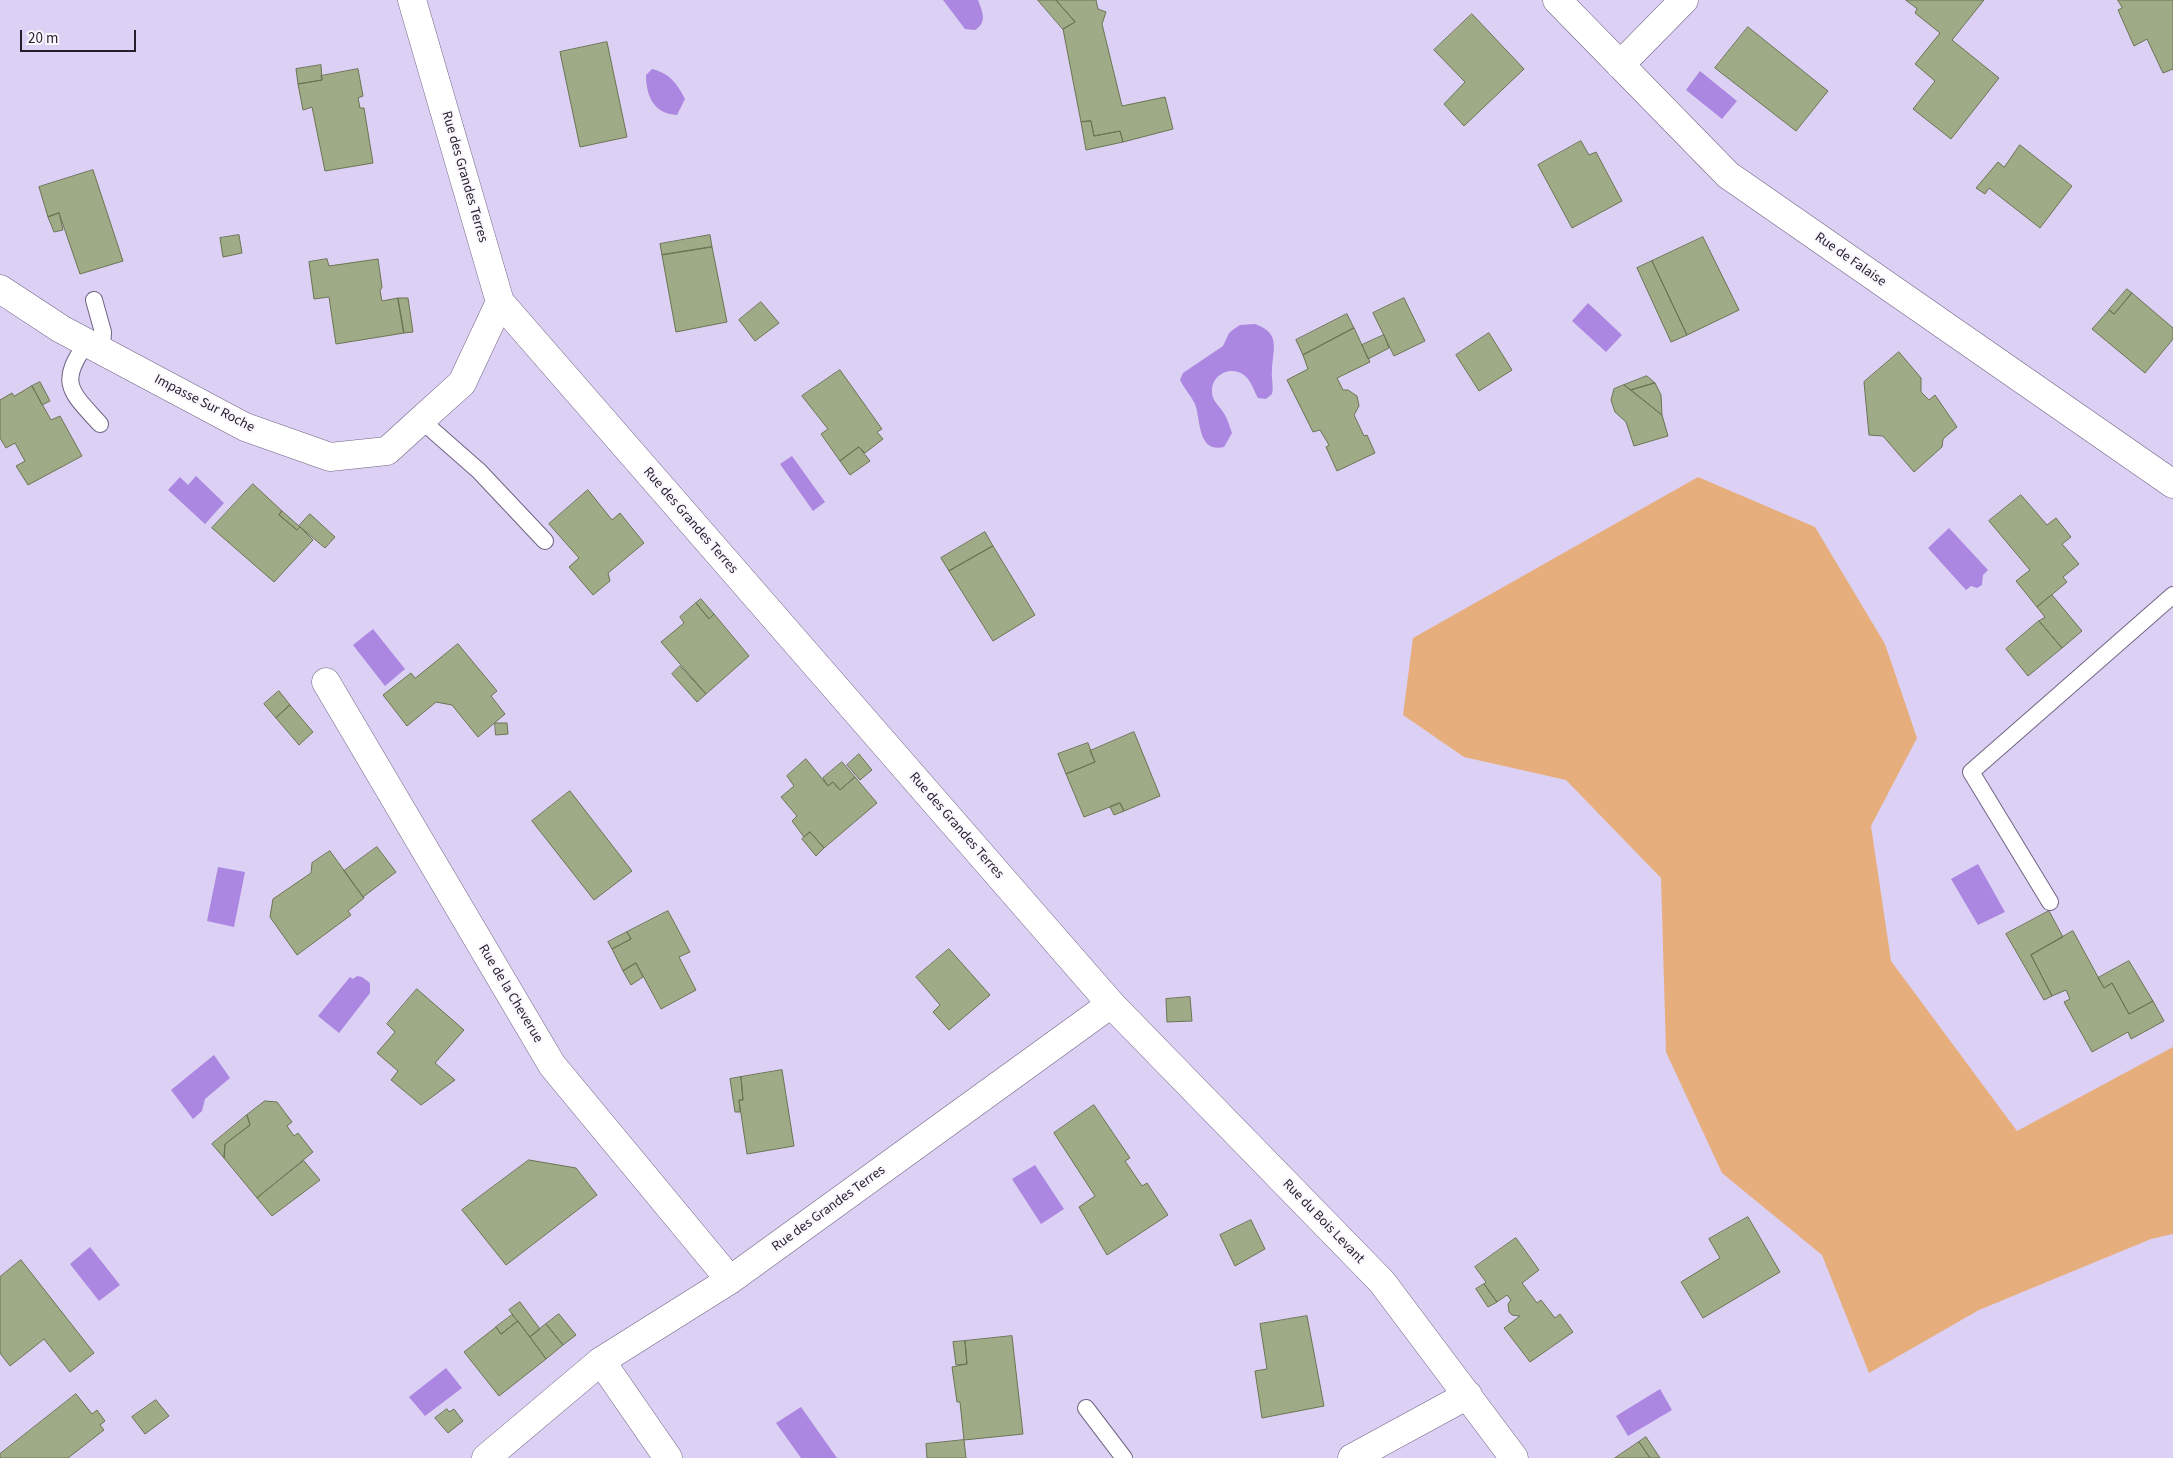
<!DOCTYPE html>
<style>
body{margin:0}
#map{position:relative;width:2173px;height:1458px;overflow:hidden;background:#dcd0f4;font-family:"Source Sans 3",sans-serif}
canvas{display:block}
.scale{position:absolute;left:20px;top:30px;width:116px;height:22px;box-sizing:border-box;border:2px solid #241f2c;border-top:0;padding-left:6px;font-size:15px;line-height:18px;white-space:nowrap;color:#241f2c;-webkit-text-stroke:4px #f9f6fe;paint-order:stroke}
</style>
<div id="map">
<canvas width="2173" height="1458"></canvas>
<div class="scale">20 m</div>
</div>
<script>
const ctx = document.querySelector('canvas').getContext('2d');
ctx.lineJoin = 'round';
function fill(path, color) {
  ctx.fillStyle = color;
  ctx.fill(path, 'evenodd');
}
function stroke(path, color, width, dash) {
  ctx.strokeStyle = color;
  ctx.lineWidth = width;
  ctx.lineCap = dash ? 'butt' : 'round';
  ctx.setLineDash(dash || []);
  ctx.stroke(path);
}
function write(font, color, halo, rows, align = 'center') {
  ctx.font = font + ' "Source Sans 3",sans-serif';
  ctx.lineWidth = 4;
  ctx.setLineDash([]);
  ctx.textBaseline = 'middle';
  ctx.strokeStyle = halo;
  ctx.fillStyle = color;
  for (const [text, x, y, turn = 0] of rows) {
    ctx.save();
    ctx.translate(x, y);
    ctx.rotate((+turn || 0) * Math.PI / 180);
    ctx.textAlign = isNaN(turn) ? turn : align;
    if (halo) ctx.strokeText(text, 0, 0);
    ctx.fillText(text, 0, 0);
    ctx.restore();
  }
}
const green = new Path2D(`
 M1698,477L1815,527L1885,644L1917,738L1871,826L1891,961L2017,1131L2173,1047V1234L2151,1239L1979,1310L1869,1373L1822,1255L1722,1173L1666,1052L1661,878L1566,780L1464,757L1403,715L1413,638Z`);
const water = new Path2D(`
 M943,0H978C982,11 988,22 975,30L965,29Z
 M652,69C669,73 677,83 685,99L677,115C654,114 646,96 646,75Z
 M1700,71L1737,101L1722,119L1686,90Z
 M1588,303L1622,335L1606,352L1572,321Z
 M1255,324C1281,333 1273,348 1272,370C1271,378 1274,386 1272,394L1266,399L1258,398C1254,391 1251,380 1244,375C1230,365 1211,375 1212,392C1212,402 1221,407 1225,415C1228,421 1230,427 1232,433L1224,447C1197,453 1201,420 1195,404C1191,396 1184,388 1180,380L1183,373L1223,346L1229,333L1234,329L1240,325Z
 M792,456L825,502L813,511L780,464Z
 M196,476L224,503L205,524L168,490L180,477L188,485Z
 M1949,528L1988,570L1983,575L1982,585L1977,588L1971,586L1966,590L1928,548Z
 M373,629L405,669L385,686L353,645Z
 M1978,864L2005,912L1978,925L1951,879Z
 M218,867L245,872L234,927L207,921Z
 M357,976L362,977L370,983V993L339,1033L318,1016L350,977L353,979Z
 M214,1055L230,1078L205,1099L202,1111L193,1119L171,1090Z
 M1035,1165L1064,1209L1041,1224L1012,1179Z
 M90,1247L120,1285L99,1301L70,1264Z
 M446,1368L462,1388L425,1416L409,1397Z
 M1660,1389L1672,1410L1628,1436L1616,1416Z
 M801,1407L837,1458H801L776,1423Z`);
const building = new Path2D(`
 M1038,0H1056L1075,22L1063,29Z
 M1056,0H1096L1098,9L1106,12L1102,24L1122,106L1165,97L1173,129L1123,142L1120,131L1094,136L1091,121L1081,122L1063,29L1075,22Z
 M1906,0H1984L1952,40L1999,78L1951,139L1913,109L1935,81L1915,64L1940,33L1915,13L1917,9Z
 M2118,0H2173V69L2163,73L2147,39L2134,46L2118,10L2122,8Z
 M1472,14L1524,69L1464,126L1444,104L1465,82L1434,50Z
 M1748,27L1828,91L1796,131L1715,68Z
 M607,42L627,137L580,147L560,52Z
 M321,65L322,80L298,84L296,69Z
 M358,69L363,96L358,98L360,108H364L373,163L325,171L312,107L303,110L298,84L322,80L321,76Z
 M1091,121L1094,136L1120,131L1123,142L1086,150L1081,122Z
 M1581,141L1589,155L1596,152L1622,201L1572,228L1538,165Z
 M2020,145L2072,186L2040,228L1989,188L1985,194L1976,188L1998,162L2004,167Z
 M93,170L123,261L80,274L59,213L48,217L39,187Z
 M59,213L63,230L54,232L48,217Z
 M239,235L242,253L223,257L220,238Z
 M710,235L712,247L662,255L660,244Z
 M1703,237L1739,310L1687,335L1652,261Z
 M712,247L727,322L676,332L662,255Z
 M327,259L329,266L378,259L382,287L380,291L382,301L398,298L404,333L336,344L329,297L314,299L309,262Z
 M1652,261L1687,335L1671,342L1637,268Z
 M2127,289L2132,293L2114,314L2109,310Z
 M2132,293L2173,328V339L2145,373L2092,329L2109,310L2114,314Z
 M398,298H408L413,332L404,333Z
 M1404,298L1425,341L1394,356L1373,313Z
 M761,302L779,323L755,341L739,320Z
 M1347,314L1354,328L1303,355L1296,340Z
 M1354,328L1370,362L1337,378L1343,390H1348L1357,396L1359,406L1354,415L1364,436L1367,435L1375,453L1337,471L1326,447L1329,445L1320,430L1313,432L1287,380L1308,369L1303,355Z
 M1489,333L1512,370L1479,391L1456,355Z
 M1384,335L1389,348L1368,359L1362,345Z
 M1899,352L1921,378V392L1929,400L1935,395L1957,427L1943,439L1942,447L1914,472L1883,436L1869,435L1864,382Z
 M840,370L882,429L877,432L883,439L865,453L859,447L840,461L821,434L828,429L802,396Z
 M1647,376L1655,383L1631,390L1624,385Z
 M40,382L50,401L42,405L32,386Z
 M1655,383L1661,395L1662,415L1631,390Z
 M1624,385L1662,415L1668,436L1634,446L1626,422L1615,412L1611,400L1614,389Z
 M32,386L51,420L60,416L82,456L28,485L16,466L25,461L15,443L6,448L0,438V400L12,393L14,396Z
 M859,447L870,461L850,475L840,461Z
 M253,484L282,511L279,515L297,530L300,527L313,540L274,582L212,528Z
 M588,490L612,520L620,513L644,543L608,573L610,581L593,595L569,567L579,558L549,524Z
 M2021,495L2047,525L2056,518L2071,537L2062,544L2079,564L2063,577L2067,582L2037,607L2016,581L2030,570L1989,521Z
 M282,511L300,527L297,530L279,515Z
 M310,514L335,537L325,548L299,526Z
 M985,532L993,546L949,571L941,558Z
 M993,546L1035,615L993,641L949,571Z
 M2052,595L2082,631L2062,648L2039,621L2045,617L2037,607Z
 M701,599L714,614L709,619L696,603Z
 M696,603L709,619L714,614L749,656L706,694L661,642L684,623L680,617Z
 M2039,621L2062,648L2028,676L2006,649Z
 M458,644L497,691L491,696L505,714L478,737L452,705L436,702L407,726L383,695L411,673L415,678Z
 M680,666L706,694L697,702L672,674Z
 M279,691L290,705L276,718L264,704Z
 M290,705L313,732L299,745L276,718Z
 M495,723H507L508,734L496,735Z
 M1134,732L1160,796L1124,811L1120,803L1084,817L1066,774L1095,762L1090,751Z
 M1088,743L1095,762L1066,774L1058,754Z
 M859,754L872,770L860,780L847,765Z
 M806,759L828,786L833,782L840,790L855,777L877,803L824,848L810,832L804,837L792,821L797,816L781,797L794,786L787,776Z
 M842,762L855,777L840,790L833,782L828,786L823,778Z
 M570,791L632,871L594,900L532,821Z
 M1120,803L1124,811L1114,815L1110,807Z
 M810,832L824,848L816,856L802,839Z
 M377,847L396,872L363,897L344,871Z
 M330,851L364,898L348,911L351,915L297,955L270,917L273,899L311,873L312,863Z
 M668,911L690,952L679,957L696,990L661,1009L636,963L623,971L612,949L631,939L627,932Z
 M2049,911L2063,937L2031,955L2052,996L2044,1000L2006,934Z
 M2073,931L2104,988L2112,983L2129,1014L2153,1001L2164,1021L2131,1039L2128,1032L2092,1052L2064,1002L2070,999L2066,990L2052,996L2031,955Z
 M627,932L631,939L612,949L608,942Z
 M949,949L990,995L949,1030L933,1012L940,1005L916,977Z
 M2129,961L2153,1001L2129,1014L2112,983L2104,988L2098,978Z
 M636,963L643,977L631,985L623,971Z
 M417,989L464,1030L435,1063L455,1080L421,1105L391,1080L398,1071L377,1053L395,1032L387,1024Z
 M1190,997L1192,1021L1167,1022L1166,999Z
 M782,1070L794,1146L747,1154L739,1100H743L741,1077Z
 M741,1077L743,1100H739L740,1112H735L730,1079Z
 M265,1101L277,1102L292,1122L287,1126L294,1136L298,1133L313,1152L257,1198L224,1158L225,1144L250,1125L247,1115Z
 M1094,1105L1130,1158L1125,1161L1142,1186L1147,1183L1168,1215L1107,1255L1079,1207L1095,1196L1054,1133Z
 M247,1115L250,1125L225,1144L224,1158L212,1144Z
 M529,1160L576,1168L597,1195L506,1265L462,1210Z
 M304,1161L320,1180L272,1216L257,1198Z
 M1748,1217L1780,1272L1703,1318L1681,1282L1720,1258L1709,1239Z
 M1251,1220L1265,1249L1235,1266L1220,1235Z
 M1516,1238L1539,1270L1522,1283L1537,1303L1541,1300L1555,1318L1560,1314L1573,1332L1530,1362L1504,1328L1520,1316L1512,1315L1509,1312L1508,1304L1511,1300L1507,1295L1497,1302L1484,1284L1486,1282L1475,1267Z
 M21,1260L94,1353L70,1372L44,1339L10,1366L0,1353V1277Z
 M1484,1284L1497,1302L1488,1307L1476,1289Z
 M520,1302L540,1329L530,1337L509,1310Z
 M559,1314L576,1335L563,1345L546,1324Z
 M512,1315L518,1321L501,1334L496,1327Z
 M1307,1316L1324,1406L1262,1418L1255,1371L1267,1369L1260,1324Z
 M518,1321L546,1359L499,1396L464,1352L496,1327L501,1334Z
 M546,1324L563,1345L546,1359L530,1337Z
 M1012,1336L1023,1434L964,1440L960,1402H957L952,1367L967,1364L965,1341Z
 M965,1341L967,1364L956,1365L953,1342Z
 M76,1394L92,1414L97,1410L105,1421L100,1425L104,1430L68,1458H0V1454Z
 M156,1400L169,1416L145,1434L132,1417Z
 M447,1409L449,1412L454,1409L463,1421L448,1433L435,1418Z
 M1646,1437L1660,1458H1650L1639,1442Z
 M964,1440L966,1458H927L926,1444Z
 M1639,1442L1650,1458H1615Z`);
const service = new Path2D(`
 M94,300L103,332L102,350
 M87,343C57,383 71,392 100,424
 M421,420L479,471L545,541
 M2050,902L1971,772L2173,595
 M1086,1408L1124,1458`);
const minor = new Path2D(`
 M412,0L500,302L1111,1004L730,1280L601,1361L486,1458
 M1557,0L1728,175L2173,484
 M1620,65L1684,0
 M0,289L61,329L245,427L330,457L387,451L421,420L462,383L500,302
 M326,682L552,1065L730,1280
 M1111,1004L1382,1282L1514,1458
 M601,1361L668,1458
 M1352,1458L1468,1395`);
const streetNames = [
 ["Rue des Grandes Terres",464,177,74],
 ["Rue de Falaise",1850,260,35],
 ["Impasse Sur Roche",204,404,27],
 ["Rue des Grandes Terres",690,521,49],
 ["Rue des Grandes Terres",956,826,49],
 ["Rue de la Cheverue",510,994,59],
 ["Rue des Grandes Terres",829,1209,-36],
 ["Rue du Bois Levant",1323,1222,46]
];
fill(green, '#e7ae7d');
fill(water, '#ab87e1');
fill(building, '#9faa86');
stroke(building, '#6a7452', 1);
stroke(service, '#706484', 18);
stroke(minor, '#706484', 29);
stroke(service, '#fff', 16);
stroke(minor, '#fff', 28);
write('14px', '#241f2c', '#f9f6fe', streetNames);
</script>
